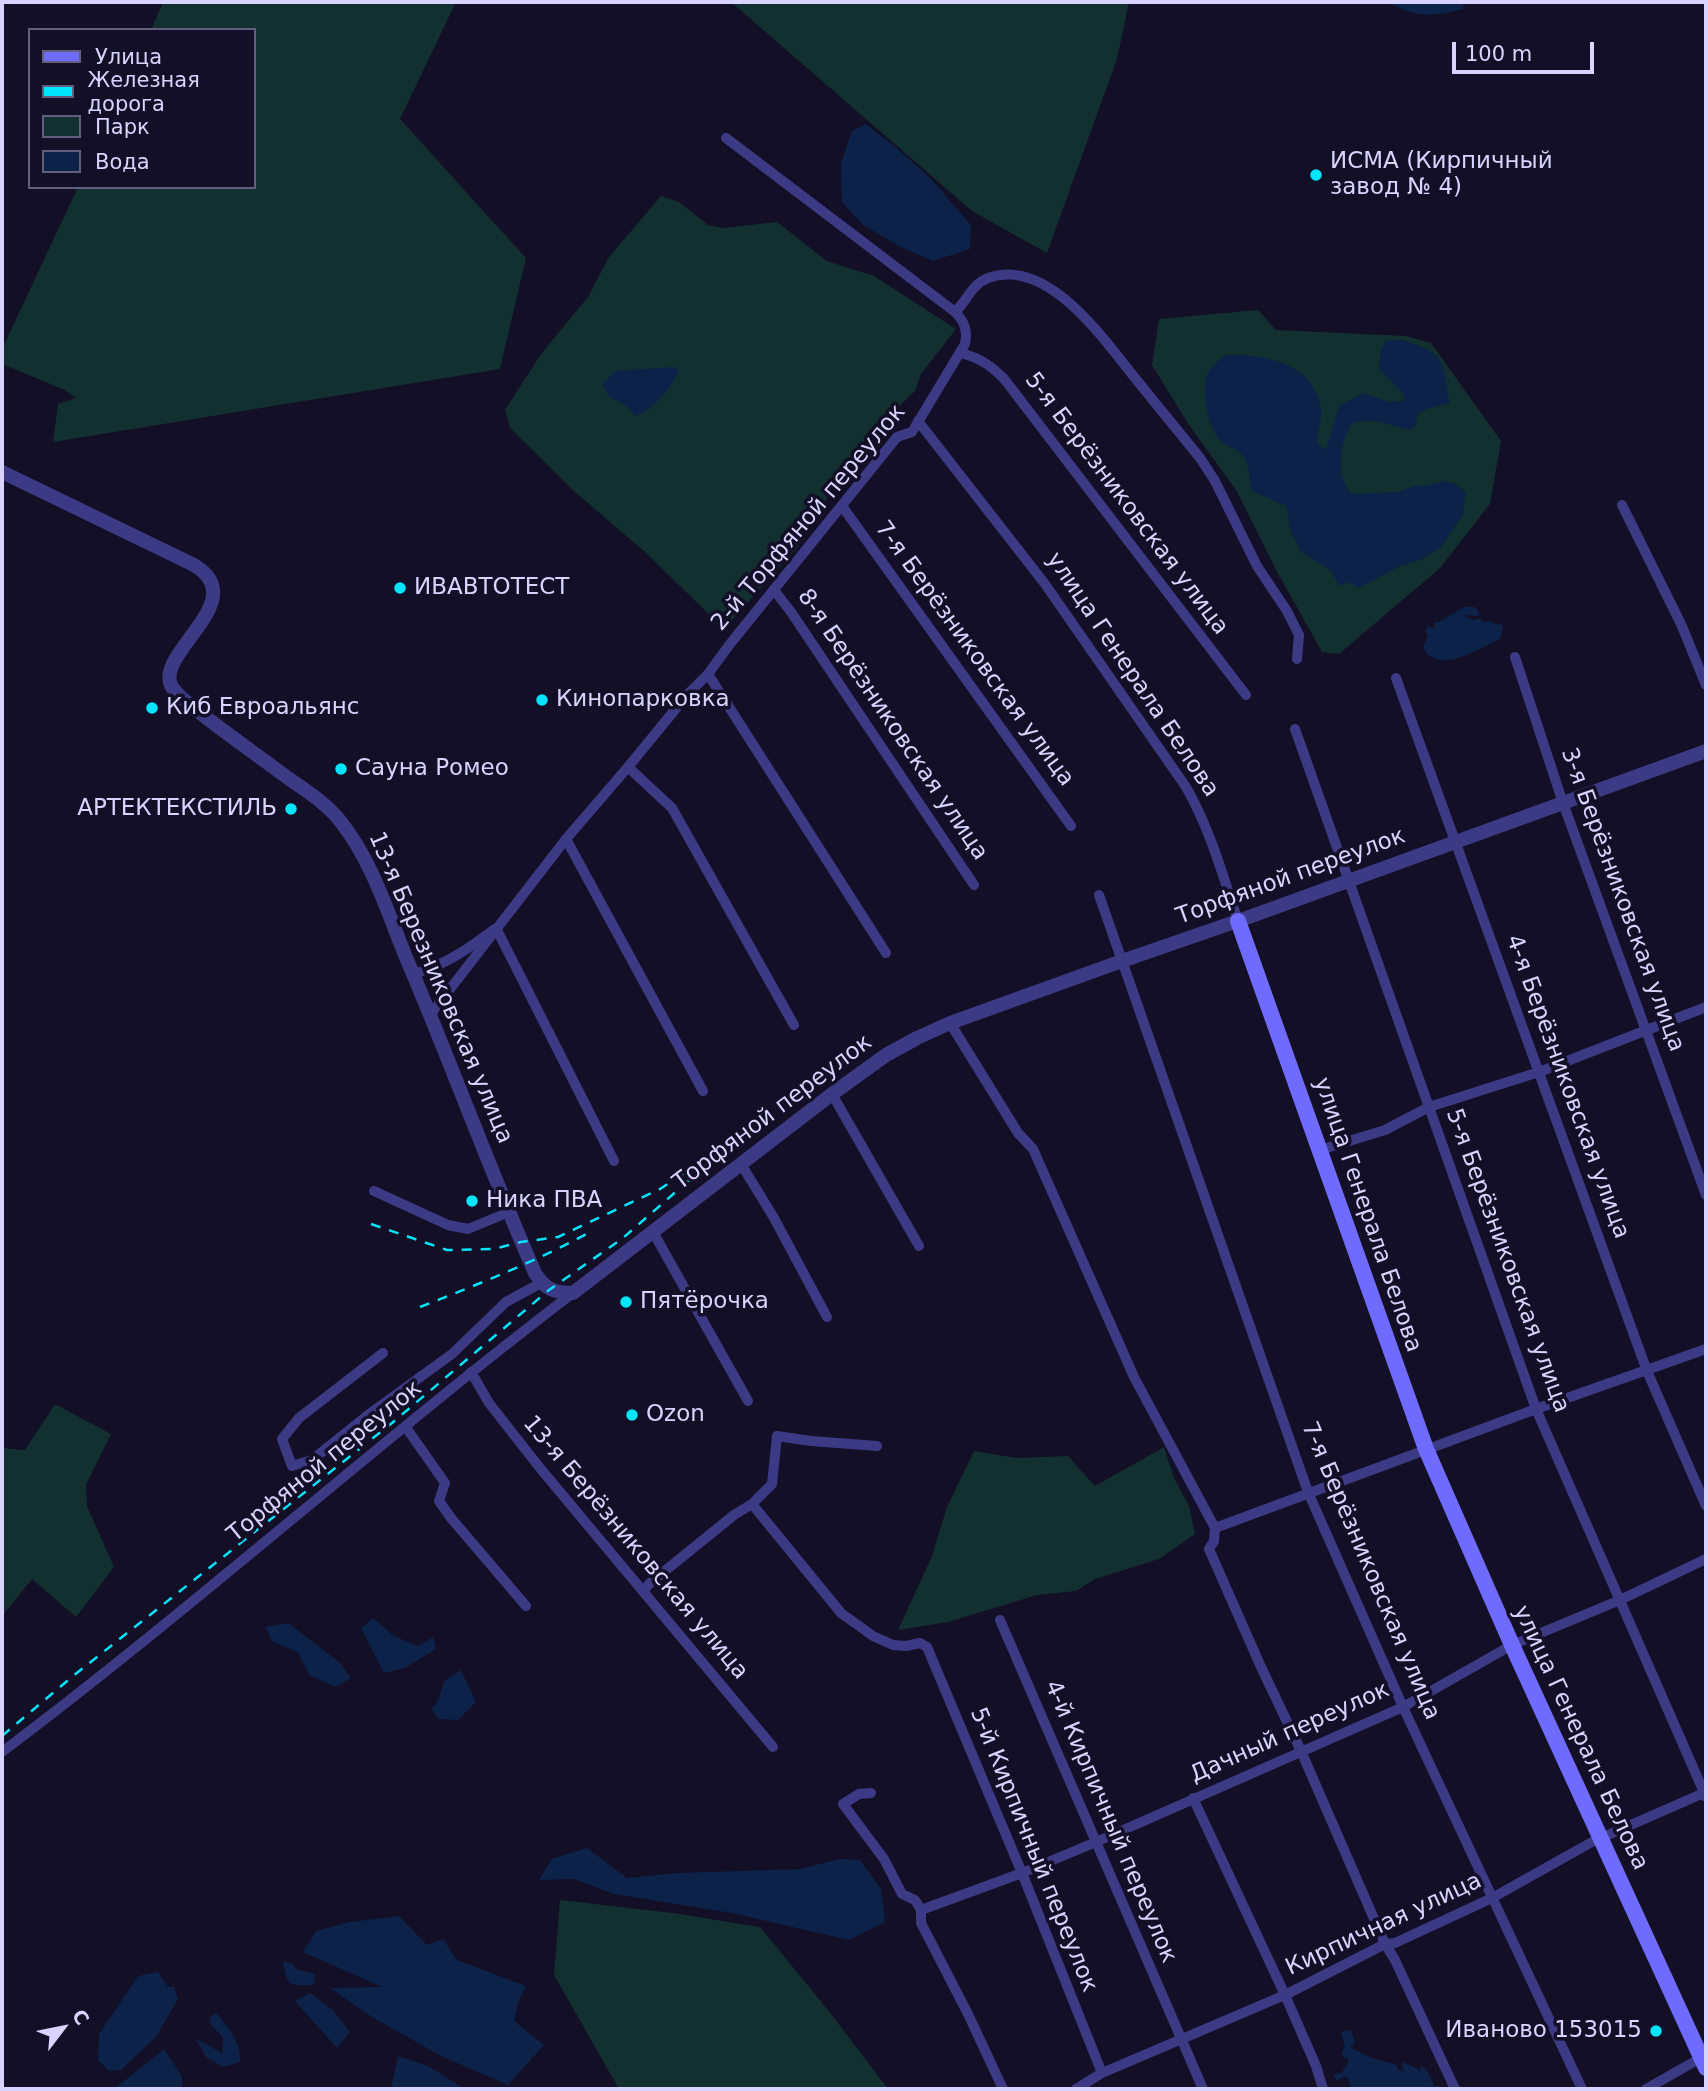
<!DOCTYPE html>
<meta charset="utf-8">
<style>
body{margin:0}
#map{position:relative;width:1708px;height:2091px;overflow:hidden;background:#130f26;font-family:"DejaVu Sans",sans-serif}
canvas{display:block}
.frame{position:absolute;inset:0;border:4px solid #d9d4ff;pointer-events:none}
.legend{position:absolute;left:28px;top:28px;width:228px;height:161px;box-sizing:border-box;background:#130f26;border:2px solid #625e7d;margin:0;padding:9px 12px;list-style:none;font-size:21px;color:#d9d4ff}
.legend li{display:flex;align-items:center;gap:14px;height:35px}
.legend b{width:35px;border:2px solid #625e7d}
.north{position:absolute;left:28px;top:1993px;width:70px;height:70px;-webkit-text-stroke:5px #130f26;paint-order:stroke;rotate:58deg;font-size:19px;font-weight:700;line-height:28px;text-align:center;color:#d9d4ff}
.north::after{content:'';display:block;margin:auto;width:24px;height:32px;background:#d9d4ff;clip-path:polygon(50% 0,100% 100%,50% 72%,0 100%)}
.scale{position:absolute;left:1452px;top:42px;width:142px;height:32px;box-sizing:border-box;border:4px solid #d9d4ff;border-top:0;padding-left:9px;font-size:21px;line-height:24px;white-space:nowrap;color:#d9d4ff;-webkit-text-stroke:5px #130f26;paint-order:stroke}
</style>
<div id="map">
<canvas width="1708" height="2091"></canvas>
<div class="frame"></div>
<ul class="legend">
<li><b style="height:9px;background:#6f6bff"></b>Улица</li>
<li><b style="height:9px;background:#00e5ff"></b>Железная дорога</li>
<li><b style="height:19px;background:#12302f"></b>Парк</li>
<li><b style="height:19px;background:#0c2248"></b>Вода</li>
</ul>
<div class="north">С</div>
<div class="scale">100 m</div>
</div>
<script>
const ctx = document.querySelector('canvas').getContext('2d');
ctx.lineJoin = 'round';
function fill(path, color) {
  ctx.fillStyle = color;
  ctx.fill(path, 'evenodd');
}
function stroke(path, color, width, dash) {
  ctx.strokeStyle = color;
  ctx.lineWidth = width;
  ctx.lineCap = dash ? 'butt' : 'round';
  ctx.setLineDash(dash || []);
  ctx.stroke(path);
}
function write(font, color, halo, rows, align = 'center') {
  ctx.font = font + ' "DejaVu Sans",sans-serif';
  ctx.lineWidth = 7;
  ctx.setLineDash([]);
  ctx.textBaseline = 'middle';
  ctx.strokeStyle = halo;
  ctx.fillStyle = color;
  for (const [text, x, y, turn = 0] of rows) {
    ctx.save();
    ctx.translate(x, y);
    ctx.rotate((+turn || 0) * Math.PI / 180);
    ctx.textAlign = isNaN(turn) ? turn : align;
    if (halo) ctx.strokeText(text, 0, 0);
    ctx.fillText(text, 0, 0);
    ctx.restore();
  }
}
const green = new Path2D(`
 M163,2H456L400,119L526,258L500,369L53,442L58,404L76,398L65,390L2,364V349L78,187H254V30H151Z
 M731,2H1129L1117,59L1047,253L972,211Z
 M661,196L679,202L708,225L724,228L777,222L827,261L874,276L956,329L921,374L915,391L869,436L817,513L797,548L724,629L645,552L575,492L510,428L505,410L541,354L588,297L609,257Z
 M1258,310L1276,330L1406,336L1431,343L1501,441L1490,504L1440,568L1339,654L1322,652L1276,570L1236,490L1189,425L1152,365L1159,319Z
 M55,1404L111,1434L86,1485L87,1506L114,1567L76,1617L32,1579L2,1616V1448L25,1450Z
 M1164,1447L1174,1478L1189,1506L1195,1534L1159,1559L1095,1579L1076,1591L1037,1595L948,1622L898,1630L932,1556L947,1507L974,1451L1016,1458L1068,1456L1095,1486Z
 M560,1900L673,1913L760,1927L828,2010L888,2089H619L554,1975Z`);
const water = new Path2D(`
 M1388,2H1464L1463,9C1432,17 1417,18 1388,2Z
 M866,124L900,151L931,179L971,225L970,249L933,261L901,247L863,225L842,202L841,163L852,131Z
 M1402,340C1449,354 1441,361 1450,403L1426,409L1417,415L1416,426L1409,430C1390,425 1369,416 1351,424C1339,449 1335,471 1351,494L1398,492L1415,486H1425L1445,481L1455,484L1466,492L1463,514L1440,548L1420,560L1398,567L1359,588L1349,582L1340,586L1329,569L1301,552L1291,532L1286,506L1252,491C1249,480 1250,469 1245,459C1240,449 1226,447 1219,439C1208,427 1201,390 1207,375C1210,367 1220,360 1226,355C1264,354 1314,362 1321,408C1323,423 1315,429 1318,445L1326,449L1339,406L1364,393L1389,402L1404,401V395L1379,369L1381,349L1386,341Z
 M675,367L679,372C670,388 653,411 635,416L628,407L609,396L602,385L615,371Z
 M1464,607H1475L1480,614L1478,616L1466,615L1467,618L1475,620L1479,618L1484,622L1490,621L1498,625L1501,623L1503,627L1500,639C1480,648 1439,676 1423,648L1428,635L1425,632L1428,626L1435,629L1434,622H1439Z
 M373,1618L394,1636L418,1646L433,1637L436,1649L405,1668L384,1673L361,1628Z
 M288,1623L339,1662L351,1678L336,1687L309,1675L298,1652L273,1642L265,1627Z
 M461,1670L476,1702L458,1720L438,1719L432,1709L439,1699L444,1681Z
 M587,1848L627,1878L677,1873L800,1869L840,1859L860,1860L881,1889L885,1922L849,1940L732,1913L614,1894L574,1879L539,1880L552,1859Z
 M399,1916L427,1945L443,1939L457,1960L526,1986L518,2003L514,2021L544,2045L508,2085L441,2056L372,2017L330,1988L382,1987L303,1952L316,1931L350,1922Z
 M283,1961L292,1963L296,1969L315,1974L314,1985C288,1985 288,1989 283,1961Z
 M158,1972L168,1987H174L178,1999L156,2037L121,2070L109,2071L98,2060L99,2034L138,1976Z
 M310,1993L333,2010L350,2032L337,2048L295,2001Z
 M216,2013C228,2027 242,2042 240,2062L223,2067L206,2057L195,2038L222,2053L223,2037L211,2025L209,2018Z
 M1351,2030L1355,2042L1351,2048L1372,2058L1395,2064L1398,2069L1404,2072L1402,2066L1404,2062L1421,2071V2065L1427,2070L1434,2086H1439L1440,2089H1350L1349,2079L1344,2076L1337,2081L1333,2074L1341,2073L1348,2064V2058H1344L1341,2053L1345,2047L1341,2032Z
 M164,2049L182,2076V2089H114Z
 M398,2056L428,2066L465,2089H391Z`);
const minor = new Path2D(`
 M955,312C967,301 972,284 988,278C1048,256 1104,340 1135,378C1157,405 1178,431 1200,458L1215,481L1257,566L1287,611L1299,635L1297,659
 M961,353C980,358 992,366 1005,380L1246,695
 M918,421L1045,584L1186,787C1210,829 1223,876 1238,921
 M1622,505L1681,624L1706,685
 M842,506L1071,826
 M774,590L791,612L974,885
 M1515,657L1563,803L1706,1195
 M708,674L886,953
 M1396,678L1647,1371L1706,1506
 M1295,729L1536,1409L1706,1797
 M628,767L672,808L794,1025
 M566,839L703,1091
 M1099,895L1308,1492L1403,1707L1582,2089
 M414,974C447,964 468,949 496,928L614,1161
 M430,1015L566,839L628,767L687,695L708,674L730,644L897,437L912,432L965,344C968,330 964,321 955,312L726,138
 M950,1023L1018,1133L1033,1149L1134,1377L1215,1528
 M832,1094L919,1246
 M1320,1150L1385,1130L1429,1107L1539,1072L1706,1007
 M741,1164L774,1218L827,1317
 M374,1191L448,1225L468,1229L509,1212
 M653,1232L748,1401
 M383,1353L299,1418L282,1439L292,1466L312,1460L372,1412L452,1354L506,1302L541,1283
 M471,1372L489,1403L540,1468L773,1747
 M405,1426L445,1483L439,1501L451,1518L526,1606
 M752,1504L841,1613L873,1636L893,1645L906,1646L920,1643L927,1647L1022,1873L1102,2073
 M1215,1528L1214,1541L1209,1549L1261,1667L1301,1751L1385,1944L1395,1960L1455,2089
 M1215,1528L1536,1409L1706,1349
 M644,1590L650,1583L734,1515L752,1504L772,1484L777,1436L811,1441L877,1446
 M1000,1620L1203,2089
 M2,1752C197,1605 379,1441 573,1293
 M871,1793L859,1794L843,1804L884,1859L902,1894L915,1900L921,1910V1923L968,2014L1003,2089
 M1193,1798L1285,1995L1316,2066L1323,2089
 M921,1910L1022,1873L1096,1842L1403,1707L1512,1645L1620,1600L1706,1559
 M1076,2089L1102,2073L1285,1995L1385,1944L1395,1943L1492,1898L1592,1842L1706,1792
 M1646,2089L1706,2055`);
const tertiary = new Path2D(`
 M2,472L194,565C254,601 152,654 172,687C179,698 193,707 203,715C231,737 260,757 288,778C307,791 327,804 341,822C371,860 387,910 405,955C450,1060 489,1168 535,1273C545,1289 554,1293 573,1293L832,1094L886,1055L917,1038L950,1023L1122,961L1249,917L1706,751`);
const secondary = new Path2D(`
 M1238,921L1426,1449L1512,1645L1706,2068`);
const rail = new Path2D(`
 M371,1224L447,1250L494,1249L521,1242L558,1237L660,1189L708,1158L749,1135
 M420,1307C479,1284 537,1261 592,1231
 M2,1736L73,1676L392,1423L549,1290L623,1238L695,1175`);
const markers = [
 [1316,175,7,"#00e5ff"],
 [400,588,7,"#00e5ff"],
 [542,700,7,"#00e5ff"],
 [152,708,7,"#00e5ff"],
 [341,769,7,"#00e5ff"],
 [291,809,7,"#00e5ff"],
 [472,1201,7,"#00e5ff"],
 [626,1302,7,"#00e5ff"],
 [632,1415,7,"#00e5ff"],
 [1656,2031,7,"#00e5ff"]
];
const poiNames = [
 ["ИСМА (Кирпичный",1330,162],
 ["завод № 4)",1330,188],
 ["ИВАВТОТЕСТ",414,588],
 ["Кинопарковка",556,700],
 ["Киб Евроальянс",166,708],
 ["Сауна Ромео",355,769],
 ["АРТЕКТЕКСТИЛЬ",277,809,"right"],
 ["Ника ПВА",486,1201],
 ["Пятёрочка",640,1302],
 ["Ozon",646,1415],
 ["Иваново 153015",1642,2031,"right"]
];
const streetNames = [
 ["5-я Берёзниковская улица",1126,504,53],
 ["2-й Торфяной переулок",809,518,-50],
 ["7-я Берёзниковская улица",974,654,54],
 ["улица Генерала Белова",1132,675,56],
 ["8-я Берёзниковская улица",892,725,56],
 ["Торфяной переулок",1291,877,-20],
 ["3-я Берёзниковская улица",1622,900,70],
 ["13-я Березниковская улица",440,988,67],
 ["4-я Берёзниковская улица",1567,1087,70],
 ["Торфяной переулок",773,1113,-37],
 ["улица Генерала Белова",1367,1215,71],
 ["5-я Берёзниковская улица",1507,1261,70],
 ["Торфяной переулок",325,1462,-39],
 ["13-я Берёзниковская улица",635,1548,50],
 ["7-я Берёзниковская улица",1370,1571,67],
 ["Дачный переулок",1290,1733,-24],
 ["улица Генерала Белова",1580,1738,65],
 ["4-й Кирпичный переулок",1110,1822,67],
 ["5-й Кирпичный переулок",1033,1850,68],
 ["Кирпичная улица",1384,1925,-25]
];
fill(green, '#12302f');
fill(water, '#0c2248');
stroke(minor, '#3d3a85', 10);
stroke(tertiary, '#3d3a85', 14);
stroke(secondary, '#6f6bff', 16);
stroke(rail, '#00e5ff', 2.5, [10, 9]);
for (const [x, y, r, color] of markers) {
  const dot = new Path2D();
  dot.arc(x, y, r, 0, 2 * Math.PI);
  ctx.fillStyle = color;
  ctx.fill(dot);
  stroke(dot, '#130f26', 2.5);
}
write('23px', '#d9d4ff', '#130f26', poiNames, 'left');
write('23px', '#d9d4ff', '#130f26', streetNames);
</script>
